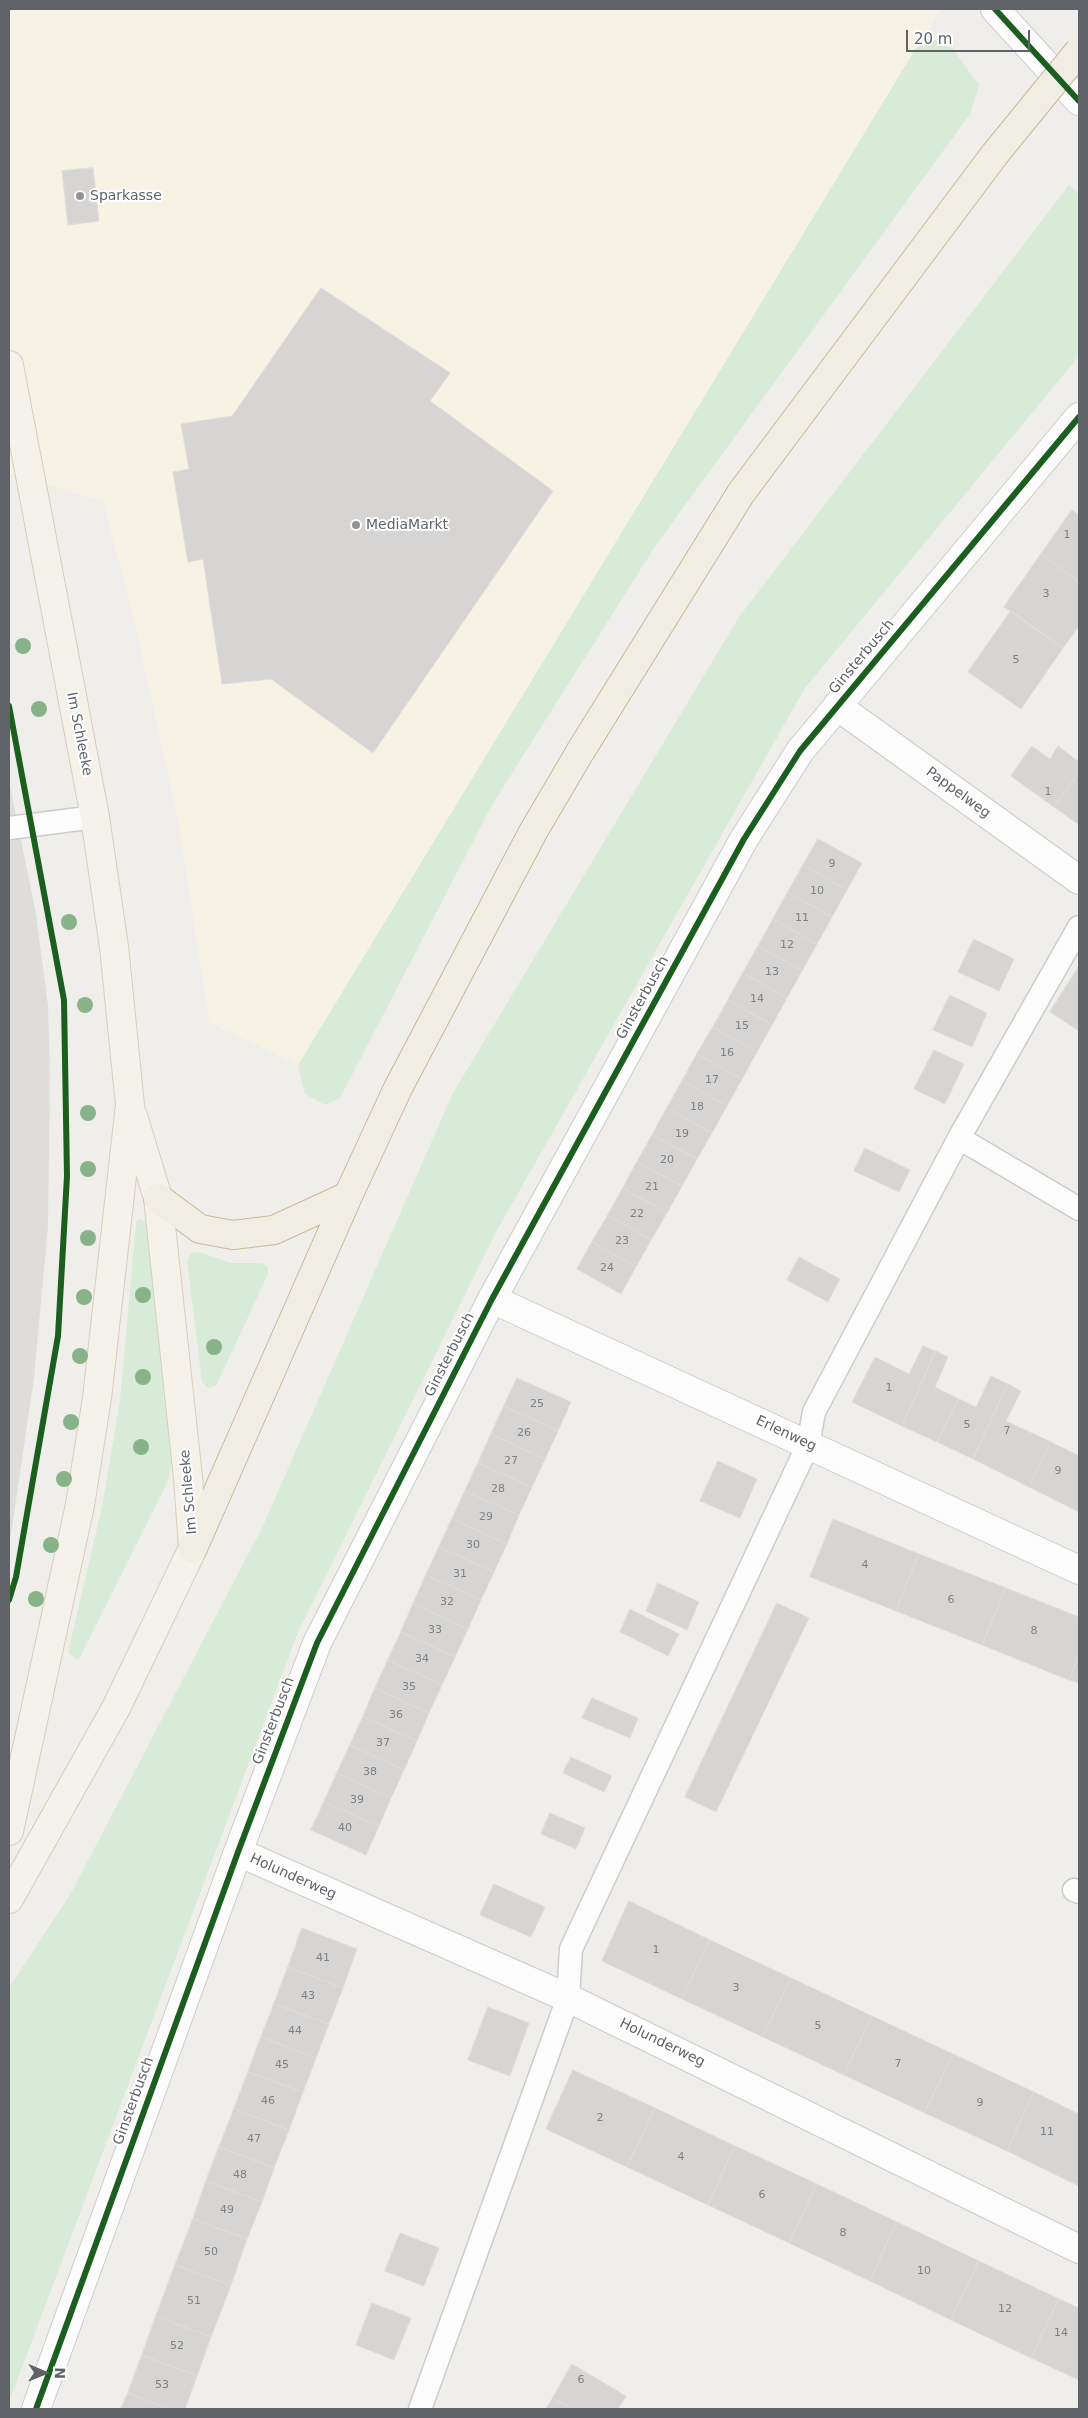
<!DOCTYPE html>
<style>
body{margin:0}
#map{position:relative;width:1088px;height:2418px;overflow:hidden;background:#efeeea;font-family:"DejaVu Sans",sans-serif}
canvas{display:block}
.frame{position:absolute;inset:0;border:10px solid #5f6368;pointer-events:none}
.north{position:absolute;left:20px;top:2348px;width:50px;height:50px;-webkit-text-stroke:4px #fff;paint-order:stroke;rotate:91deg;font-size:14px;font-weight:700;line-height:20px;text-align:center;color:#5f6368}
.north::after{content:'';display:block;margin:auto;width:18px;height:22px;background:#5f6368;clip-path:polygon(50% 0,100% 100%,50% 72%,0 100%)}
.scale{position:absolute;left:906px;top:30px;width:124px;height:22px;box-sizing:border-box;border:2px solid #5f6368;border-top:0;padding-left:6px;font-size:15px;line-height:18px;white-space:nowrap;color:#5f6368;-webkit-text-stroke:4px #fff;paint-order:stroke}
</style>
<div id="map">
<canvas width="1088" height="2418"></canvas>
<div class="frame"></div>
<div class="north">N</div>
<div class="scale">20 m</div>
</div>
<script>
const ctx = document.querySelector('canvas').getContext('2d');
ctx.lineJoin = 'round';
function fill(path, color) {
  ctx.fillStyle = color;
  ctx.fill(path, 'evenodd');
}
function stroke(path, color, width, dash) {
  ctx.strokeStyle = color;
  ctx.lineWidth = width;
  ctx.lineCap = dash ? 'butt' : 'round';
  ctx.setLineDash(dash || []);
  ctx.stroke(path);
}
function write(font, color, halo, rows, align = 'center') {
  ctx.font = font + ' "DejaVu Sans",sans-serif';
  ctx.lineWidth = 4;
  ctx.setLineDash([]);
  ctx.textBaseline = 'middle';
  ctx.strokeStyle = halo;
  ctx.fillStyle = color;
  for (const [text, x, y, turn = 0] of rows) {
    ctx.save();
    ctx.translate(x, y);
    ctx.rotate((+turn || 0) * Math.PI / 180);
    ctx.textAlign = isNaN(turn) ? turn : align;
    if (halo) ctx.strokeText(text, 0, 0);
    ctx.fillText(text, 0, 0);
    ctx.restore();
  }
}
const commercial = new Path2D(`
 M9,9H941L298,1065L209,1022L179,825L136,628L103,501L9,474Z`);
const industrial = new Path2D(`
 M9,781L36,914L48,1006L50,1073L48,1226L34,1378L9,1548Z`);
const green = new Path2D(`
 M924,35L952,48L979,85L970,114L656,545L492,805L340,1098L325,1105L305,1094L298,1065Z
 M1069,185L1079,194V356L805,688L496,1232L298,1632L9,2402V1988L71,1893L262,1528L453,1093L739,617Z
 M142,1219L146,1224L173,1458L168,1481L78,1661L68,1653L102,1507L120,1401L136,1224L137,1220Z
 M199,1252L231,1263H262L268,1267V1274L216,1386L208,1388L202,1382L187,1261L191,1253Z`);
const building = new Path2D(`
 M93,168L99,221L68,225L62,171Z
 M321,288L450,373L430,401L553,491L373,753L271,679L222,684L203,559L188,562L173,472L189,469L181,424L232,416Z
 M1072,510L1079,515V582L1041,554Z
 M1041,554L1079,582V626L1063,648L1004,607Z
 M1011,611L1063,648L1021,709L968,672Z
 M1032,746L1050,759L1058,746L1079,762V772L1054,807L1011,776Z
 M1079,772V825L1054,807Z
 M818,839L862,863L847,890L803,865Z
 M803,865L847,890L832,917L788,892Z
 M788,892L832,917L817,944L773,919Z
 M773,919L817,944L802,971L758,946Z
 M974,939L1014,959L999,991L958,972Z
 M758,946L802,971L787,998L743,973Z
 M1079,966V1031L1050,1012Z
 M743,973L787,998L772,1025L728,1000Z
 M950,995L987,1013L972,1047L933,1030Z
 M728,1000L772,1025L757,1052L713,1027Z
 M713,1027L757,1052L742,1079L697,1054Z
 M934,1050L964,1064L945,1104L914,1089Z
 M697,1054L742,1079L727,1106L682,1081Z
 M682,1081L727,1106L712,1133L667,1108Z
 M667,1108L712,1133L697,1159L652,1135Z
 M652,1135L697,1159L682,1186L637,1162Z
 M865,1148L910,1170L899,1192L854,1171Z
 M637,1162L682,1186L667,1213L623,1188Z
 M623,1188L667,1213L651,1240L608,1215Z
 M608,1215L651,1240L636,1267L592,1242Z
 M592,1242L636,1267L621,1294L577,1269Z
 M799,1257L840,1279L828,1302L787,1280Z
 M923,1346L936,1351L902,1426L852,1402L875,1357L909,1374Z
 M936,1351L948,1357L935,1387L959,1399L937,1442L902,1426Z
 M991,1376L1008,1384L973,1459L937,1442L959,1399L976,1407Z
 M517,1378L571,1402L558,1431L504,1406Z
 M1008,1384L1021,1391L1006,1421L1051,1442L1029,1487L973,1459Z
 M504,1406L558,1431L545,1459L491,1434Z
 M491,1434L545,1459L532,1487L478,1463Z
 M1051,1442L1079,1456V1512L1029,1487Z
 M718,1461L757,1479L740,1518L700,1501Z
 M478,1463L532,1487L519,1515L465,1491Z
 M465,1491L519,1515L507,1544L452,1519Z
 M452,1519L507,1544L494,1572L439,1547Z
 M833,1519L919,1554L896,1611L810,1577Z
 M439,1547L494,1572L481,1600L426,1575Z
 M919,1554L1006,1588L982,1645L896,1611Z
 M426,1575L481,1600L468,1629L413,1604Z
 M658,1583L699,1602L687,1630L646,1611Z
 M1006,1588L1079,1617V1654L1069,1680L982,1645Z
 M777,1603L809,1618L716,1812L685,1797Z
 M413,1604L468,1629L455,1657L401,1632Z
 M630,1609L679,1634L668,1656L620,1632Z
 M401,1632L455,1657L442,1685L388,1660Z
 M1079,1654V1683L1069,1680Z
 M388,1660L442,1685L429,1713L375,1688Z
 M375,1688L429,1713L417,1741L363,1717Z
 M592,1698L638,1718L630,1738L582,1718Z
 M363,1717L417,1741L404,1770L350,1745Z
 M350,1745L404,1770L391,1798L337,1773Z
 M571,1757L612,1776L604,1792L563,1773Z
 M337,1773L391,1798L379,1826L324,1802Z
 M324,1802L379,1826L366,1855L311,1830Z
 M550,1813L585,1828L576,1849L541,1834Z
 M494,1884L545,1907L531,1937L480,1915Z
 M629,1901L710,1940L682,1999L602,1961Z
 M302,1928L357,1949L343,1988L288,1967Z
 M710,1940L791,1978L763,2037L682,1999Z
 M288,1967L343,1988L329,2024L274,2004Z
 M791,1978L872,2016L844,2075L763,2037Z
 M274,2004L329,2024L316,2058L261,2037Z
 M488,2007L529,2023L510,2076L468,2060Z
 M872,2016L953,2054L925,2113L844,2075Z
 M261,2037L316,2058L303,2092L248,2072Z
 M953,2054L1034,2092L1007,2151L925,2113Z
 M573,2070L655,2108L627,2167L546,2129Z
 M248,2072L303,2092L289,2130L234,2109Z
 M1034,2092L1079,2114V2186L1007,2151Z
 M655,2108L735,2146L708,2205L627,2167Z
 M234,2109L289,2130L274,2168L219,2147Z
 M735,2146L817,2184L789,2243L708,2205Z
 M219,2147L274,2168L262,2202L206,2181Z
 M206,2181L262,2202L247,2239L193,2219Z
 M817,2184L897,2222L870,2281L789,2243Z
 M193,2219L247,2239L231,2285L175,2265Z
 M897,2222L979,2261L951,2320L870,2281Z
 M400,2233L439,2248L424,2286L385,2271Z
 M979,2261L1059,2299L1031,2358L951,2320Z
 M175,2265L231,2285L211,2337L156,2316Z
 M1059,2299L1079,2308V2380L1031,2358Z
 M372,2303L411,2318L394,2360L356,2345Z
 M156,2316L211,2337L197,2376L142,2355Z
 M142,2355L197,2376L185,2409H169L128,2393Z
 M572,2364L626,2396L618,2409H572L553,2398Z
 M128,2393L169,2409H121Z
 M553,2398L572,2409H546Z`);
const lane = new Path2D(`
 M9,828L95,817
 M959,1138L1079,1209
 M1074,1890L1079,1892
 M420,2409L568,1998L571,1949L808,1445L814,1412L959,1138L1079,927`);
const street = new Path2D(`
 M837,706L1079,880
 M492,1299L1079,1570
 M238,1852L568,1998L1079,2249
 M36,2409L238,1852L317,1643L492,1299L744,839L800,751L1079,417`);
const secondary = new Path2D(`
 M995,9L1079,101`);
const primary = new Path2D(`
 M9,365L95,817L114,947L130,1105L97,1398L80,1505L9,1831
 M9,1899L116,1708L193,1548L188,1478L158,1198L133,1116`);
const highway = new Path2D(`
 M158,1198L200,1229L233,1235L274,1230L348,1196
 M193,1548L348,1196L398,1088L533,832L580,752L741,493L995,154`);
const highwayBridge = new Path2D(`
 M995,154L1079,51`);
const cycleway = new Path2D(`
 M995,9L1079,101
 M9,706L64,1000L67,1176L58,1336L16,1577L9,1600
 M36,2409L238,1852L317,1643L492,1299L744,839L800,751L1079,417`);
const trees = [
 [23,646],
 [39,709],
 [69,922],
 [85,1005],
 [88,1113],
 [88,1169],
 [88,1238],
 [143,1295],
 [84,1297],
 [214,1347],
 [80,1356],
 [143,1377],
 [71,1422],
 [141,1447],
 [64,1479],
 [51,1545],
 [36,1599]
];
const markers = [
 [80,196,5,"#919496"],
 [356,525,5,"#919496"]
];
const numberNames = [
 ["1",1067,535],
 ["3",1046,594],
 ["5",1016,660],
 ["1",1048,792],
 ["9",832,864],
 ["10",817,891],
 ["11",802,918],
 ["12",787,945],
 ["13",772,972],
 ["14",757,999],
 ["15",742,1026],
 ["16",727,1053],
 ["17",712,1080],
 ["18",697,1107],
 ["19",682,1134],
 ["20",667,1160],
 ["21",652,1187],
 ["22",637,1214],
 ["23",622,1241],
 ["24",607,1268],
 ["1",889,1388],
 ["25",537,1404],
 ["5",967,1425],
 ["7",1007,1431],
 ["26",524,1433],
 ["27",511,1461],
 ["9",1058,1471],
 ["28",498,1489],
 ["29",486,1517],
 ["30",473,1545],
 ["4",865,1565],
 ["31",460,1574],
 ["6",951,1600],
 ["32",447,1602],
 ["33",435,1630],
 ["8",1034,1631],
 ["34",422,1659],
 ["35",409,1687],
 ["36",396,1715],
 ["37",383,1743],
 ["38",370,1772],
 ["39",357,1800],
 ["40",345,1828],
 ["1",656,1950],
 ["41",323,1958],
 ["3",736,1988],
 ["43",308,1996],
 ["5",818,2026],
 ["44",295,2031],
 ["7",898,2064],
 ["45",282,2065],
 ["46",268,2101],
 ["9",980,2103],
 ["2",600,2118],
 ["11",1047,2132],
 ["47",254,2139],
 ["4",681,2157],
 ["48",240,2175],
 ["6",762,2195],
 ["49",227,2210],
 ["8",843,2233],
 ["50",211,2252],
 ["10",924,2271],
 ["51",194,2301],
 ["12",1005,2309],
 ["14",1061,2333],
 ["52",177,2346],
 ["6",581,2380],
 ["53",162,2385]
];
const poiNames = [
 ["Sparkasse",90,196],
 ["MediaMarkt",366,525]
];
const streetNames = [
 ["Ginsterbusch",862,657,-50],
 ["Im Schleeke",79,734,79],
 ["Pappelweg",958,793,36],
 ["Ginsterbusch",643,998,-61],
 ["Ginsterbusch",450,1355,-63],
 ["Erlenweg",786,1434,25],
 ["Im Schleeke",189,1492,-95],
 ["Ginsterbusch",274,1721,-69],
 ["Holunderweg",293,1877,24],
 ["Holunderweg",662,2043,26],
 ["Ginsterbusch",134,2101,-70]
];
fill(commercial, '#f7f3e4');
fill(industrial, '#dfddda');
fill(green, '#d8ebd6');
fill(building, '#d6d5d3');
stroke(building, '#deddd9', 1);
stroke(lane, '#cbcccc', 25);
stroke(street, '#cbcccc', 30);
stroke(secondary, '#cacacb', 30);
stroke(primary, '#d7ceb8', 30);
stroke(highway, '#c8b996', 30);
stroke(lane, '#fdfcfc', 22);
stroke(street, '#fdfcfc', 28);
stroke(secondary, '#fdfcfc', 28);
stroke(primary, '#f4f2e9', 28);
stroke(highway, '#f0ede3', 28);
stroke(highwayBridge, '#c8b996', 30, []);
stroke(highwayBridge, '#f0ede3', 28);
stroke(cycleway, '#1b5e20', 6);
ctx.fillStyle = '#88b388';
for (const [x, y] of trees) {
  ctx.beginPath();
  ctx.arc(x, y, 8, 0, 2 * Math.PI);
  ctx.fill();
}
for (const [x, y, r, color] of markers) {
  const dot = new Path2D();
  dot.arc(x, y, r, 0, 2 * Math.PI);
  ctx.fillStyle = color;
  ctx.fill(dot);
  stroke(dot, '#fff', 2);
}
write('11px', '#7e8184', null, numberNames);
write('14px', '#5f6368', '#fff', poiNames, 'left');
write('14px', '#5f6368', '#fff', streetNames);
</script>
